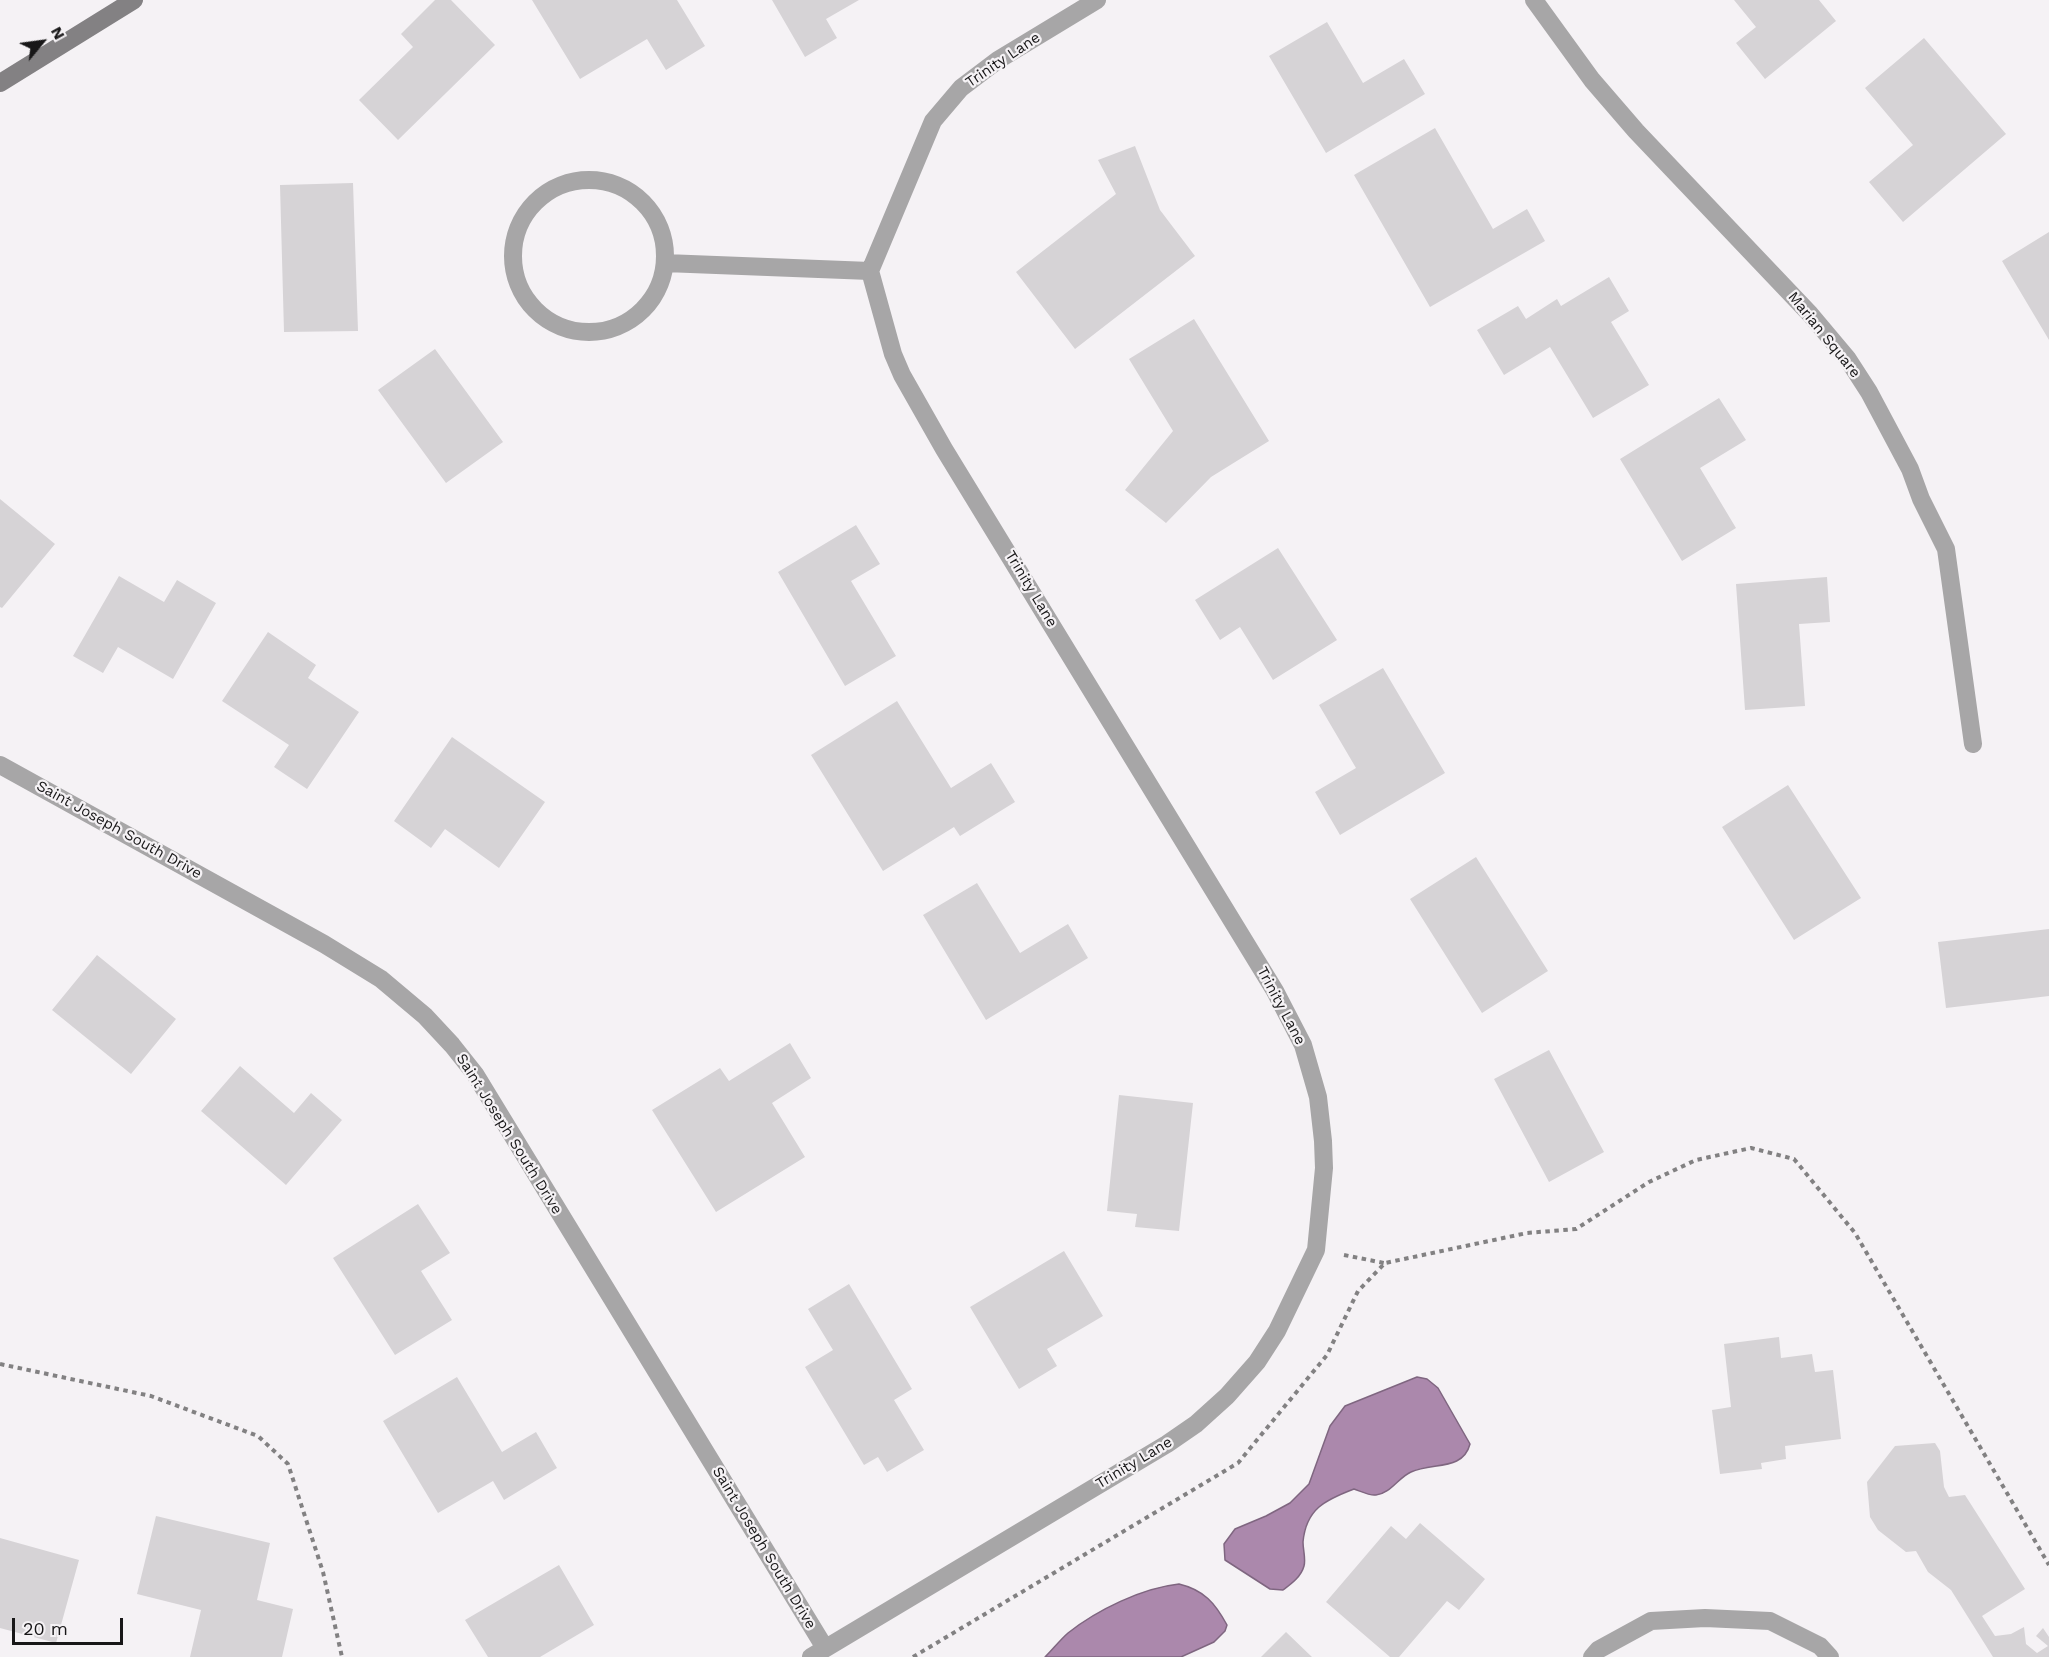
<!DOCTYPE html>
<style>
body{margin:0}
#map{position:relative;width:2049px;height:1657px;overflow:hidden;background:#f5f2f5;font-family:"Work Sans",sans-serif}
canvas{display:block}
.north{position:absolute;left:12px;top:12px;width:60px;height:60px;-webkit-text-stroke:4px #f5f2f5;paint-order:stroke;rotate:61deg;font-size:16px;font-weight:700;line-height:24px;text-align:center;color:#181718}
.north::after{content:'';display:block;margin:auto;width:21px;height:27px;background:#181718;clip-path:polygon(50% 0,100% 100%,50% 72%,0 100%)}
.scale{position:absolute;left:12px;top:1618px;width:111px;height:27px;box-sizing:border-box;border:3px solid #181718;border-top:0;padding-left:8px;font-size:18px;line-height:21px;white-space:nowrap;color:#181718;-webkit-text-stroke:4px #f5f2f5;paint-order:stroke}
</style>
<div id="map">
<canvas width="2049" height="1657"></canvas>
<div class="north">N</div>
<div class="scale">20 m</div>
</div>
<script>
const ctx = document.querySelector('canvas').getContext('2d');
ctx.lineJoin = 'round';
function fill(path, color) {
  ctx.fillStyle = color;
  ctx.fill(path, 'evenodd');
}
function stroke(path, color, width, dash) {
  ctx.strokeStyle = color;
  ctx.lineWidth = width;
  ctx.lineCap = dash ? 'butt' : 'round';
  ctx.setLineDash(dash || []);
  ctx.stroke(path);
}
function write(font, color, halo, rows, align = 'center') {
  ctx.font = font + ' "Work Sans",sans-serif';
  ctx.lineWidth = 4.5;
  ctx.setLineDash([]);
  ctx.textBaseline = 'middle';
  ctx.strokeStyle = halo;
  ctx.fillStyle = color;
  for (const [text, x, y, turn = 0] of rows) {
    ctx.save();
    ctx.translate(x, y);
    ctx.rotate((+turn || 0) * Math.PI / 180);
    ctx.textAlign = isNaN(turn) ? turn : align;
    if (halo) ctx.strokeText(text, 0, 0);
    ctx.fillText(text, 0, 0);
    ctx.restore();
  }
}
const water = new Path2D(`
 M1417,1377L1427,1379L1438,1388L1470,1444C1463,1471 1433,1462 1411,1472C1399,1477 1390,1494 1376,1495C1370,1496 1360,1491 1354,1489C1325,1500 1306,1509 1303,1542C1303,1550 1306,1559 1304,1566C1301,1577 1291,1584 1283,1590L1270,1589L1225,1560L1224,1544L1235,1529L1266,1516L1290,1503L1309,1484L1330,1426L1345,1406Z
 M1179,1584C1204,1590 1215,1603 1227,1625L1225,1631L1214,1642L1181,1657H1045C1053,1649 1060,1640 1068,1633C1097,1610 1142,1588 1179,1584Z`);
const building = new Path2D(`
 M435,0H451L495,45L398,140L359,100L413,47L401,34Z
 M532,0H677L705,46L666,70L647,39L580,79Z
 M772,0H859L826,19L837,38L805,57Z
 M1734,0H1819L1836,21L1765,79L1736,43L1756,27Z
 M1327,22L1363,83L1404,59L1425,94L1326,153L1269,56Z
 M1924,38L2006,134L1903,222L1869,182L1913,145L1865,88Z
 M1435,128L1493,229L1527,209L1545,241L1430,307L1354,175Z
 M1135,146L1160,210L1195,256L1075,349L1016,272L1116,194L1098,160Z
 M353,183L358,331L284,332L280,185Z
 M2049,232V340L2002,261Z
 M1609,277L1629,311L1611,322L1649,385L1593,418L1550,347L1504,375L1477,330L1518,306L1526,319L1557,299L1561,306Z
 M1194,319L1269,441L1211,477L1166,523L1125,490L1173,431L1129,359Z
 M435,349L503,442L446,483L378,390Z
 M1719,398L1746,440L1700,468L1736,528L1682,561L1620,459Z
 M0,499L55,544L2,608L0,607Z
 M856,525L880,564L851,581L896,656L845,686L778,572Z
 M1278,548L1337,640L1273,680L1240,627L1220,640L1195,600Z
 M119,576L164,602L177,580L216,603L173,679L118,647L103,673L73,656Z
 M1827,577L1830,622L1799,624L1805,706L1745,710L1736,584Z
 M268,632L316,665L308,678L359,712L307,789L274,767L289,745L222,701Z
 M1383,668L1445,773L1340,835L1315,792L1356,768L1319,705Z
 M897,701L951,788L991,763L1015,802L960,836L954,827L883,871L811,755Z
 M452,737L545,802L499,868L445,829L431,848L394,821Z
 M1788,785L1861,898L1794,940L1722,827Z
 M1476,857L1548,971L1482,1013L1410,899Z
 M977,883L1020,953L1068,924L1088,958L986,1020L923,915Z
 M2049,929V996L1946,1008L1938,942Z
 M97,955L176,1019L131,1074L52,1010Z
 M790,1043L811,1078L772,1103L805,1157L716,1212L652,1110L720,1068L729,1081Z
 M1549,1050L1604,1152L1549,1182L1494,1079Z
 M240,1066L294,1113L311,1093L342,1120L286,1185L201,1111Z
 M1119,1095L1193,1103L1179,1231L1135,1227L1137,1214L1107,1211Z
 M418,1204L450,1253L421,1271L452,1320L395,1355L333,1258Z
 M1064,1251L1103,1316L1047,1349L1057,1366L1019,1389L970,1307Z
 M849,1284L912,1389L894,1400L924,1450L887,1472L878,1457L864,1465L805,1367L833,1350L808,1309Z
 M1779,1337L1781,1358L1812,1354L1815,1372L1833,1370L1841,1439L1785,1446L1786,1459L1761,1463L1762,1469L1720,1474L1712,1410L1731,1407L1724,1344Z
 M457,1377L502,1452L536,1432L557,1468L504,1500L493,1481L438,1513L383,1421Z
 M1935,1443L1940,1451L1944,1487L1949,1497L1965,1495L2025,1589L1982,1616L1995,1636L2011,1634L2024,1627L2026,1644L2037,1653L2048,1646L2036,1636L2043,1628L2049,1637V1657H1993L1951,1590L1928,1572L1916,1551L1906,1552L1878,1530L1870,1517L1867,1482L1895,1446Z
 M156,1516L270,1543L257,1600L293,1609L282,1657H190L201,1610L137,1594Z
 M1420,1523L1485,1579L1459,1610L1447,1601L1399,1657H1390L1326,1602L1391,1526L1406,1539Z
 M0,1538L79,1560L56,1643L0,1628Z
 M559,1565L594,1625L540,1657H488L465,1620Z
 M1286,1632L1312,1657H1261Z`);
const path = new Path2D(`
 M1344,1255L1384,1263
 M0,1364L151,1396L258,1436L288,1464L323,1572L342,1657
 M913,1657L1238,1463L1327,1355L1358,1291L1385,1263L1527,1233L1576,1229L1649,1182L1696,1160L1751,1148L1794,1159L1855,1233L2049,1565`);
const minor = new Path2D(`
 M1534,0L1592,80L1636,131L1810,314L1847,358L1869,392L1910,469L1921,499L1946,549L1973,744
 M513 256a76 76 0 1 1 152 0a76 76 0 1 1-152 0Z
 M665,263L870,271
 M0,765L324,944L381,979L425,1016L452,1045L475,1074L825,1648
 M811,1657L1167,1444L1196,1424L1227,1396L1257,1362L1277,1331L1316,1250L1324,1168L1323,1141L1318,1097L1303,1045L1275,991L944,449L902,375L893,354L870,271L933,121L961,88L998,60L1097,0
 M1592,1657L1598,1650L1651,1621L1705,1618L1770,1621L1820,1646L1830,1657`);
const secondary = new Path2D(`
 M0,83L134,0`);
const streetNames = [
 ["Trinity Lane",1003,60,-34],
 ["Marian Square",1824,335,51],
 ["Trinity Lane",1031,589,59],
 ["Saint Joseph South Drive",119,830,29],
 ["Trinity Lane",1281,1006,62],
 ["Saint Joseph South Drive",509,1134,58],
 ["Trinity Lane",1134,1463,-31],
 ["Saint Joseph South Drive",764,1548,59]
];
fill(water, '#ab88ac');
stroke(water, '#7f6680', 1.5);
fill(building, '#d6d3d6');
stroke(path, '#828182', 4, [4.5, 4.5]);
stroke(minor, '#a7a6a7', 18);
stroke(secondary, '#838183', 18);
write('15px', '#181718', '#f5f2f5', streetNames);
</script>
